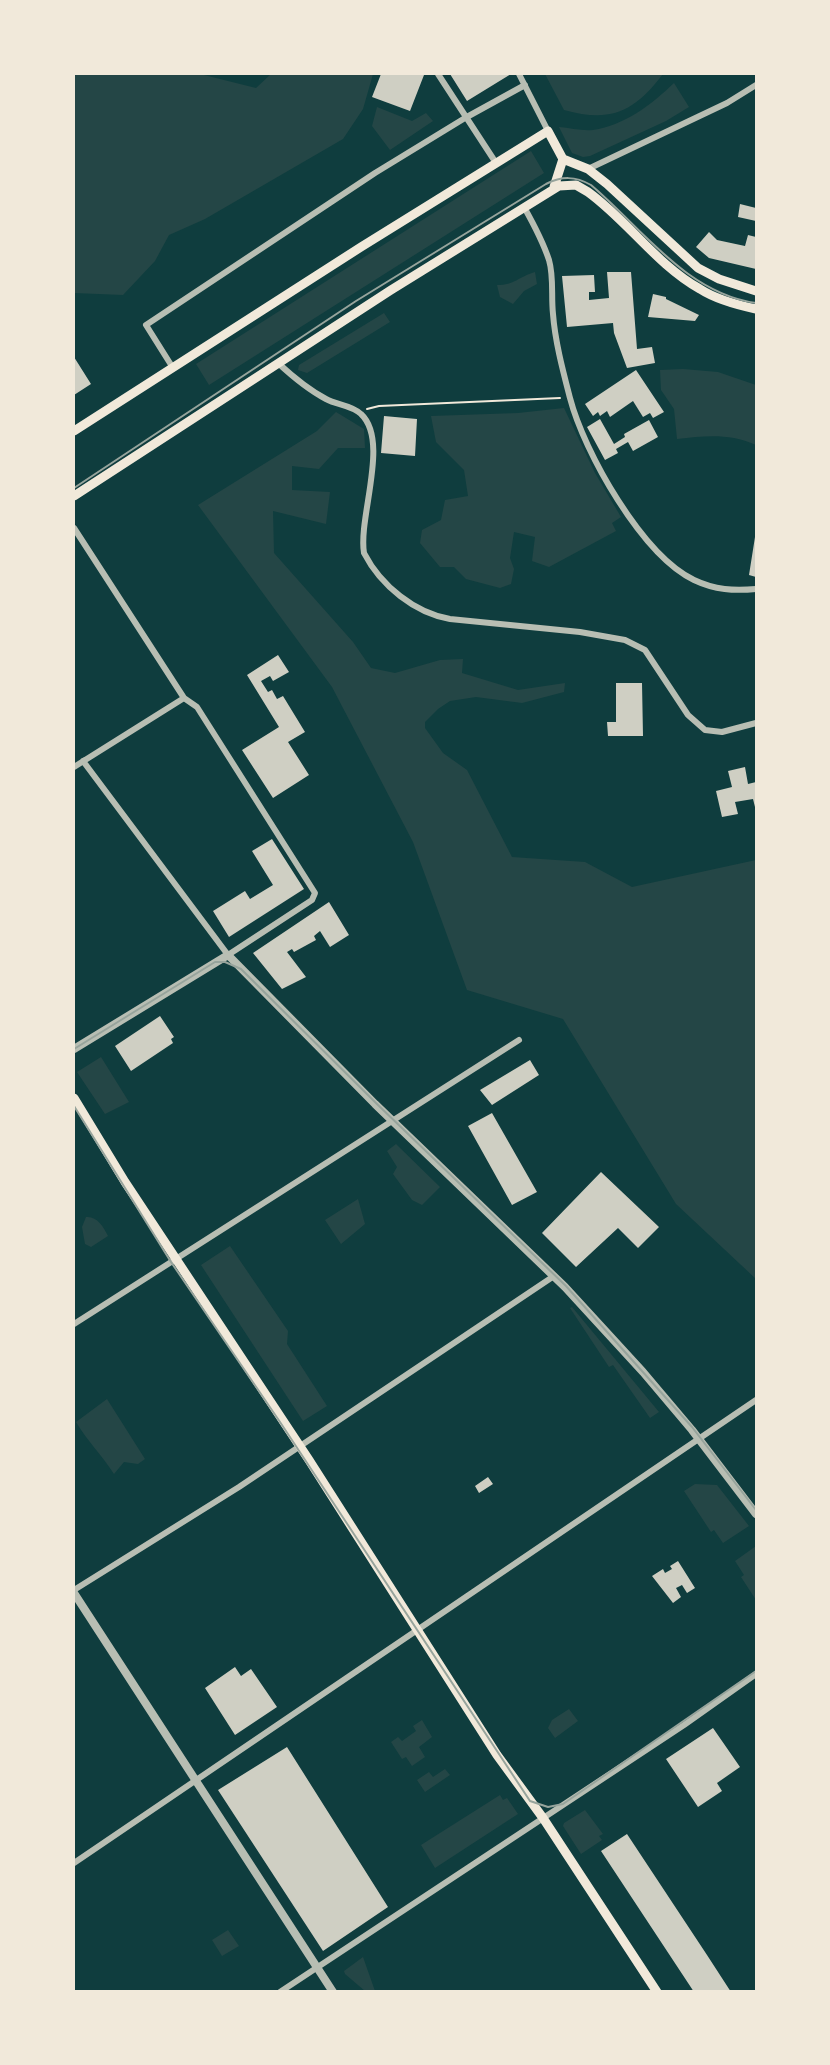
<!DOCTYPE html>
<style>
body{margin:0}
#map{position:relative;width:830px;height:2065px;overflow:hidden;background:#0f3d3e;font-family:"Fira Sans",sans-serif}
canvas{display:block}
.frame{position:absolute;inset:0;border:75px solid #f1e9da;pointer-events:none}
</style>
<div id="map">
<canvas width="830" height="2065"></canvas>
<div class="frame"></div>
</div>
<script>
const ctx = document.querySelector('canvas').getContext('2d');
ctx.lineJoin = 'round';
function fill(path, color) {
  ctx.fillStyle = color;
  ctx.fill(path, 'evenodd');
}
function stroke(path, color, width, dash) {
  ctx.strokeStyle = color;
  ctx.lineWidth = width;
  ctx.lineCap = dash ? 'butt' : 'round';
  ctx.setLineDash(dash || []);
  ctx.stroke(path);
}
const green = new Path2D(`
 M74,74H200L256,88L271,74H373L363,109L343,139L205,219L169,235L155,261L123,295L74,293Z
 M545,74H663C634,112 611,123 564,110Z
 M674,83L689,107L666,121L590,156L583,157L572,153L559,127C570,128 582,131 593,130C625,125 651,105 674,83Z
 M377,107L412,121L426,113L433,121L390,150L372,126Z
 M531,151L544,173L209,385L196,364Z
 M535,272L537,284L524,291L513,304L500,297L497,285C515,285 518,277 535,272Z
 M384,313L390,322L307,373L298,370L299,365Z
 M683,369L718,372L756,385V445C729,433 705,436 677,439L674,409L661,390L660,370Z
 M564,408L595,473L621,517L612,523L616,531L549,567L532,561L535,537L514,532L510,558L514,569L511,584L500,588L466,579L454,567H440L420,543L422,530L441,520L445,500L468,496L464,470L436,442L431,416L518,413Z
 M336,412L364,429L365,448H338L319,469L292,466V490L330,492L326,524L273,511L274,553L353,642L371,668L395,673L440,660L463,659L462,673L518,690L565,683L564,692L522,703L476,697L450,701L438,709L425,722V728L443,753L467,770L512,857L585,862L632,887L756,860V1279L676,1204L563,1019L467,990L413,842L332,687L198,505L317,431Z
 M101,1057L129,1102L105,1114L77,1072Z
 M396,1144L440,1187L422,1205L412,1200L393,1174L397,1167L387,1151Z
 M358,1199L365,1224L341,1244L325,1220Z
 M86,1217C97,1216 103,1226 108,1236L91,1247L85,1244L82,1227Z
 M230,1246L288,1331L287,1344L327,1406L303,1421L201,1265Z
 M572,1307L659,1412L650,1418L613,1365L609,1367L570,1308Z
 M107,1399L145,1459L138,1464L124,1462L114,1474C102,1455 88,1442 76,1422Z
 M695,1484L717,1485L749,1526L723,1543L714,1530L711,1532L684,1491Z
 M756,1546V1600L741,1577L744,1575L735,1561Z
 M569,1709L578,1721L555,1738L548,1728L552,1720Z
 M422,1720L432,1737L419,1747L425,1757L412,1766L406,1757L402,1759L391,1742L398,1737L402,1741L416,1731L413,1726Z
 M445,1769L450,1775L425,1792L417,1780L429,1772L433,1777Z
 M500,1795L503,1800L507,1798L518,1814L435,1868L421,1845Z
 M585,1810L603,1834L599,1836L602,1840L581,1854L563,1826L564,1823Z
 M228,1930L239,1946L222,1956L212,1940Z
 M363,1957L375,1991H365L345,1974L344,1971Z`);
const building = new Path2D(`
 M381,74L424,75L410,111L372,97Z
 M450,74H511L467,101Z
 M740,204L756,208V221L738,217Z
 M709,232L717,240L745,246L748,235L756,237V269L709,258L696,247Z
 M607,272H631L637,349L652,347L655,363L627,368L614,333L613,323L567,327L562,276L594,275L595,292H589V300L609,298Z
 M653,294L666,297V299L699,315L695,321L648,317Z
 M74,357L91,384L74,395Z
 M636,370L664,412L653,418L650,413L643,417L633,401L610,417L607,411L600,416L598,412L593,416L585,404Z
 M384,416L417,419L415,456L381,453Z
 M600,419L614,444L625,437L624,434L649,420L658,437L633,451L628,442L616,449L618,453L605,460L587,427Z
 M755,537H756V577L749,575Z
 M278,655L289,672L273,681L270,676L261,681L268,692L272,690L277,699L283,696L305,732L288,742L309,775L273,798L242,750L279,727L247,675Z
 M616,683H642L643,736H608L607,722H616Z
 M745,767L748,784L756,782V811L753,799L735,802L738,814L722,817L716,791L732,787L728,771Z
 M272,839L304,889L229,937L213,911L245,891L250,899L273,885L252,851Z
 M329,902L349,935L330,947L320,931L314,936L316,940L294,952L292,949L287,952L306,977L282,989L253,953Z
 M160,1016L174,1037L171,1039L173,1043L131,1071L115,1046Z
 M530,1060L539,1075L492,1105L480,1090Z
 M492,1113L537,1192L512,1205L468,1126Z
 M601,1172L659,1227L638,1248L618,1228L576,1267L542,1233Z
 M488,1477L493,1484L479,1493L475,1486Z
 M678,1561L695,1588L687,1593L682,1585L676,1588L681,1597L673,1603L652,1576L663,1569L665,1573L672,1569L670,1566Z
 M235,1667L241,1676L251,1669L277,1707L235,1735L205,1688Z
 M713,1728L740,1767L717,1783L722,1791L698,1807L666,1759Z
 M287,1747L388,1907L323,1951L218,1790Z
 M627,1834L707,1955L731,1992H694L601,1851Z`);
const path = new Path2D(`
 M367,409L379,406L560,398`);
const minor = new Path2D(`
 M438,74L496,163
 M519,74L548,131
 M588,169L727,103L756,85
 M524,207C533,223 543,242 549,260C554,277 551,296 553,314C555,341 563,371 570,398C584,452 642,555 694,580C715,590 734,591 756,589
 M278,363C292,376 309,390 326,399C337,405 352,405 361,414C390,441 358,517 364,553C381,586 415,613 450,619L580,632L625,640L645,650L688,715L705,730L722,732L756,723
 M173,368L146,325L375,173L465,118L525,85
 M74,528L184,698L197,707L315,893L312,900L228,955L83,761
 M74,767L184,698
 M74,1324L519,1040
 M74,1590L239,1487L554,1276
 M74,1863L756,1400
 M280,1992L684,1725L756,1674`);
const tertiary = new Path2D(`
 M74,1049L228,955L375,1104L565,1287L643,1372L692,1430L756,1514
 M74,1593L333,1992`);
const secondary = new Path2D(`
 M563,159L588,169L607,184L698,268L719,279L756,291
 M74,431L361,247L548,131L563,159L554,187
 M74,496L391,290L559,186L576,185L588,192C628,221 657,265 700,289C717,300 737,305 756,309
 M74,1098L125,1182L309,1460L497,1755L543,1818L657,1992`);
const tram = new Path2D(`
 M74,488L356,301L546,184C562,176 575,176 591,185C642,228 686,293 756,303
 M74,1049L215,962H225L241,969L378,1105L566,1286L692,1427L756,1510
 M74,1106L171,1262L280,1422L530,1801L548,1807L563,1804L756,1671`);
fill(green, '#244646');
fill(building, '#cfcfc3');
stroke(path, '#f1e9da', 2);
stroke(minor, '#b8beb3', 6);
stroke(tertiary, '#b8beb3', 8);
stroke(secondary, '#f1e9da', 9);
stroke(tram, '#97a49c', 2);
</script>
